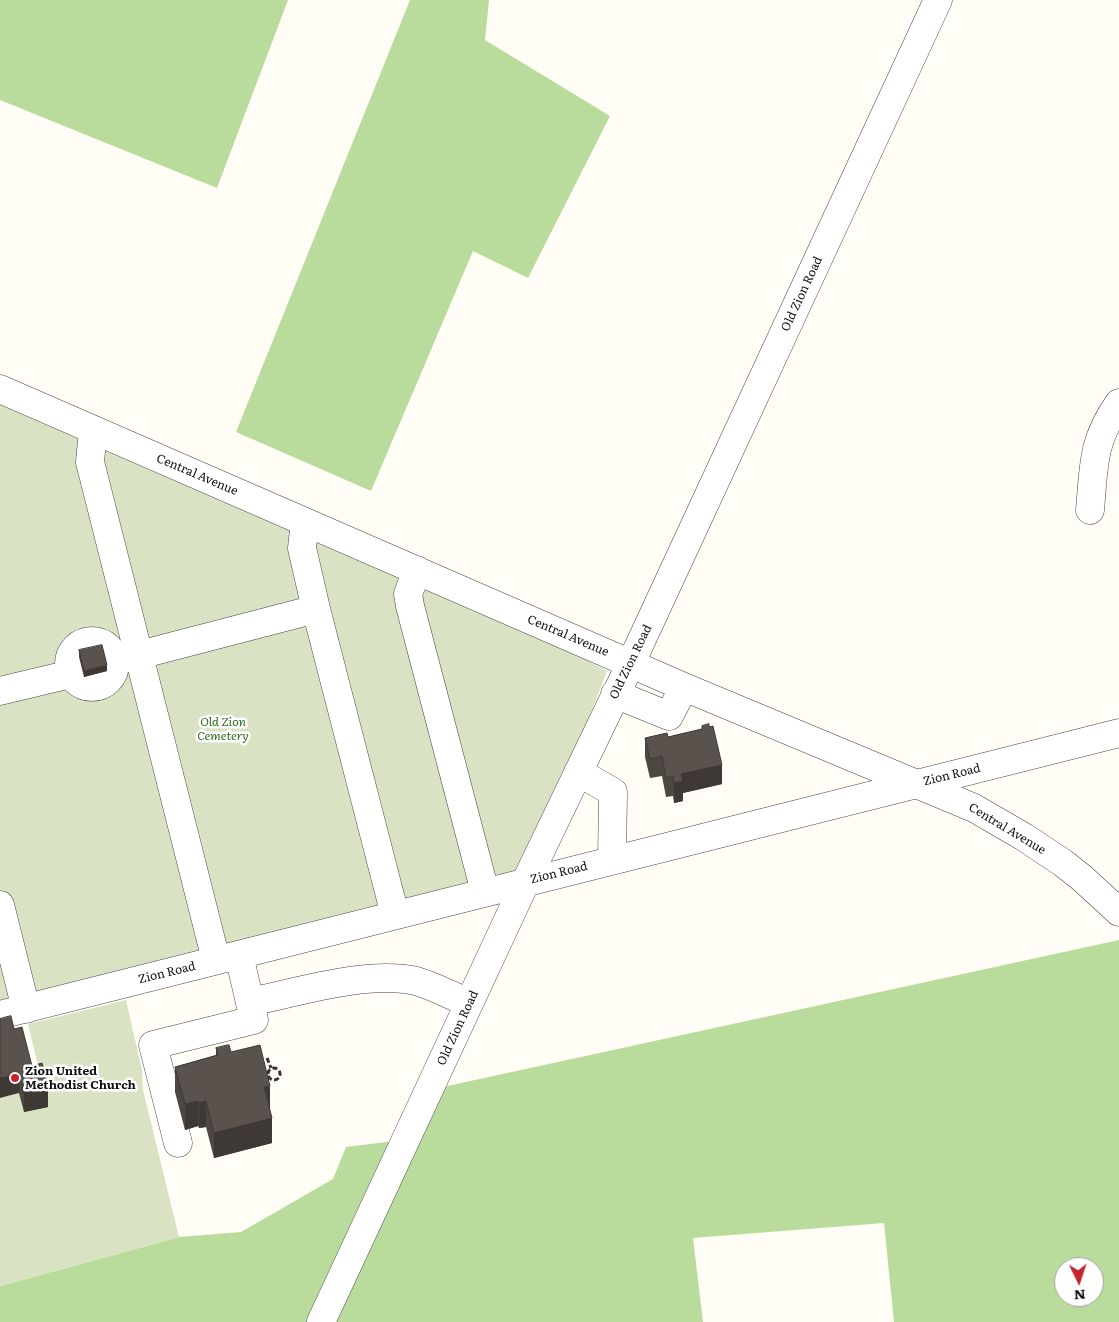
<!DOCTYPE html>
<style>
body{margin:0}
#map{position:relative;width:1119px;height:1322px;overflow:hidden;background:#fffdf5;font-family:Literata,serif}
canvas{display:block}
.north{position:absolute;left:1054px;top:1257px;width:50px;height:50px;box-sizing:border-box;background:#fff;border:1px solid #a0a0a0;border-radius:50%;rotate:176deg;font-size:14px;font-weight:700;line-height:20px;text-align:center;color:#111}
.north::after{content:'';display:block;margin:auto;width:18px;height:22px;background:#c4262e;clip-path:polygon(50% 0,100% 100%,50% 72%,0 100%)}
</style>
<div id="map">
<canvas width="1119" height="1322"></canvas>
<div class="north">N</div>
</div>
<script>
const ctx = document.querySelector('canvas').getContext('2d');
ctx.lineJoin = 'round';
function fill(path, color) {
  ctx.fillStyle = color;
  ctx.fill(path, 'evenodd');
}
function stroke(path, color, width, dash) {
  ctx.strokeStyle = color;
  ctx.lineWidth = width;
  ctx.lineCap = dash ? 'butt' : 'round';
  ctx.setLineDash(dash || []);
  ctx.stroke(path);
}
function write(font, color, halo, rows, align = 'center') {
  ctx.font = font + ' Literata,serif';
  ctx.lineWidth = 5;
  ctx.setLineDash([]);
  ctx.textBaseline = 'middle';
  ctx.strokeStyle = halo;
  ctx.fillStyle = color;
  for (const [text, x, y, turn = 0] of rows) {
    ctx.save();
    ctx.translate(x, y);
    ctx.rotate((+turn || 0) * Math.PI / 180);
    ctx.textAlign = isNaN(turn) ? turn : align;
    if (halo) ctx.strokeText(text, 0, 0);
    ctx.fillText(text, 0, 0);
    ctx.restore();
  }
}
const forest = new Path2D(`
 M0,0H288L217,188L0,100Z
 M410,0H489L485,40L610,116L528,278L473,251L371,491L236,432Z
 M1119,940V1322H894L884,1223L693,1238L703,1322H0V1286L179,1237L241,1232L333,1179L346,1147L402,1140L429,1090ZM1064,1267H1094V1297H1064Z`);
const cemetery = new Path2D(`
 M0,389L398,562L607,671L526,881L0,1015Z
 M126,1000L142,1070L143,1090L179,1237L0,1286V1098L19,1093L48,1107L28,1024Z`);
const path = new Path2D(`
 M267,1058L271,1068
 M268 1074a6 6 0 1 1 12 0a6 6 0 1 1-12 0Z
 M44,1079L53,1083L137,1084`);
const minor = new Path2D(`
 M0,389L684,687L974,808L1024,837L1063,863L1082,878L1119,912
 M93,430L90,462L216,960
 M1090,510C1094,466 1092,441 1119,403
 M305,522L302,548L316,609L395,915
 M417,570L408,594L410,606L485,892
 M69 664a23 23 0 1 1 46 0a23 23 0 1 1-46 0Z
 M116,661L316,609
 M0,691L71,674
 M615,694L669,716L684,687
 M578,772L613,792L612,860
 M0,905L26,1009
 M250,1002C298,992 368,970 416,981C434,986 452,996 469,1003
 M0,1015L1119,733
 M178,1143L153,1045L254,1020L239,955
 M321,1322L526,881L631,663L938,0`);
const wall = new Path2D(`
 M79,650L107,671L84,677L79,657Z
 M702,726L722,784L683,793V801L674,803L673,796L666,797L662,776L650,778L645,757V738L668,737L702,729Z
 M14,1029L32,1066L48,1107L24,1112L19,1093Z
 M216,1048L231,1052L270,1111L272,1143L214,1158L206,1127L199,1128L198,1126L185,1130L175,1092V1067L216,1055Z`);
const shadedWall = new Path2D(`
 M107,665V671L84,677V671Z
 M722,765V784L683,793V801L674,803V783L681,774Z
 M19,1074V1093L0,1098V1078Z
 M270,1086V1111L264,1087Z
 M48,1088V1107L24,1112V1093Z
 M198,1101V1126L185,1130V1104Z
 M206,1101V1127L199,1128V1103Z
 M272,1118V1143L214,1158V1133Z`);
const building = new Path2D(`
 M102,645L107,665L84,671L79,650Z
 M709,724V727L713,726L722,765L681,774L683,781L674,783L673,776L666,778L662,756L650,759L645,738L667,733L668,737L702,729V726Z
 M11,1016L14,1029L22,1027L32,1066L42,1063L48,1088L24,1093L19,1074L0,1078V1019Z
 M229,1045L231,1052L260,1045L270,1086L264,1087L272,1118L214,1133L206,1101L199,1103L198,1101L185,1104L175,1067L218,1055L216,1048Z`);
const markers = [
 [15,1078,5,"#c4262e"]
];
const streetNames = [
 ["Old Zion Road",802,294,-65],
 ["Central Avenue",197,475,23],
 ["Central Avenue",568,636,23],
 ["Old Zion Road",631,662,-64],
 ["Zion Road",952,775,-14],
 ["Central Avenue",1007,829,31],
 ["Zion Road",559,873,-14],
 ["Zion Road",167,973,-14],
 ["Old Zion Road",458,1028,-65]
];
const parkNames = [
 ["Old Zion",223,722],
 ["Cemetery",223,736]
];
const poiNames = [
 ["Zion United",25,1071],
 ["Methodist Church",25,1085]
];
fill(forest, '#b9dc9c');
fill(cemetery, '#d9e3c4');
stroke(minor, '#444', 29);
stroke(path, '#333', 3, [5, 2.5]);
stroke(minor, '#fff', 28);
fill(wall, '#4d4742');
fill(shadedWall, '#3f3936');
fill(building, '#5a524d');
stroke(building, '#3f3936', 1);
for (const [x, y, r, color] of markers) {
  const dot = new Path2D();
  dot.arc(x, y, r, 0, 2 * Math.PI);
  ctx.fillStyle = color;
  ctx.fill(dot);
  stroke(dot, '#fff', 2);
}
write('12px', '#111', '#fff', streetNames);
write('italic 12px', '#2f6b1f', '#fff', parkNames);
write('bold 12px', '#111', '#fff', poiNames, 'left');
</script>
